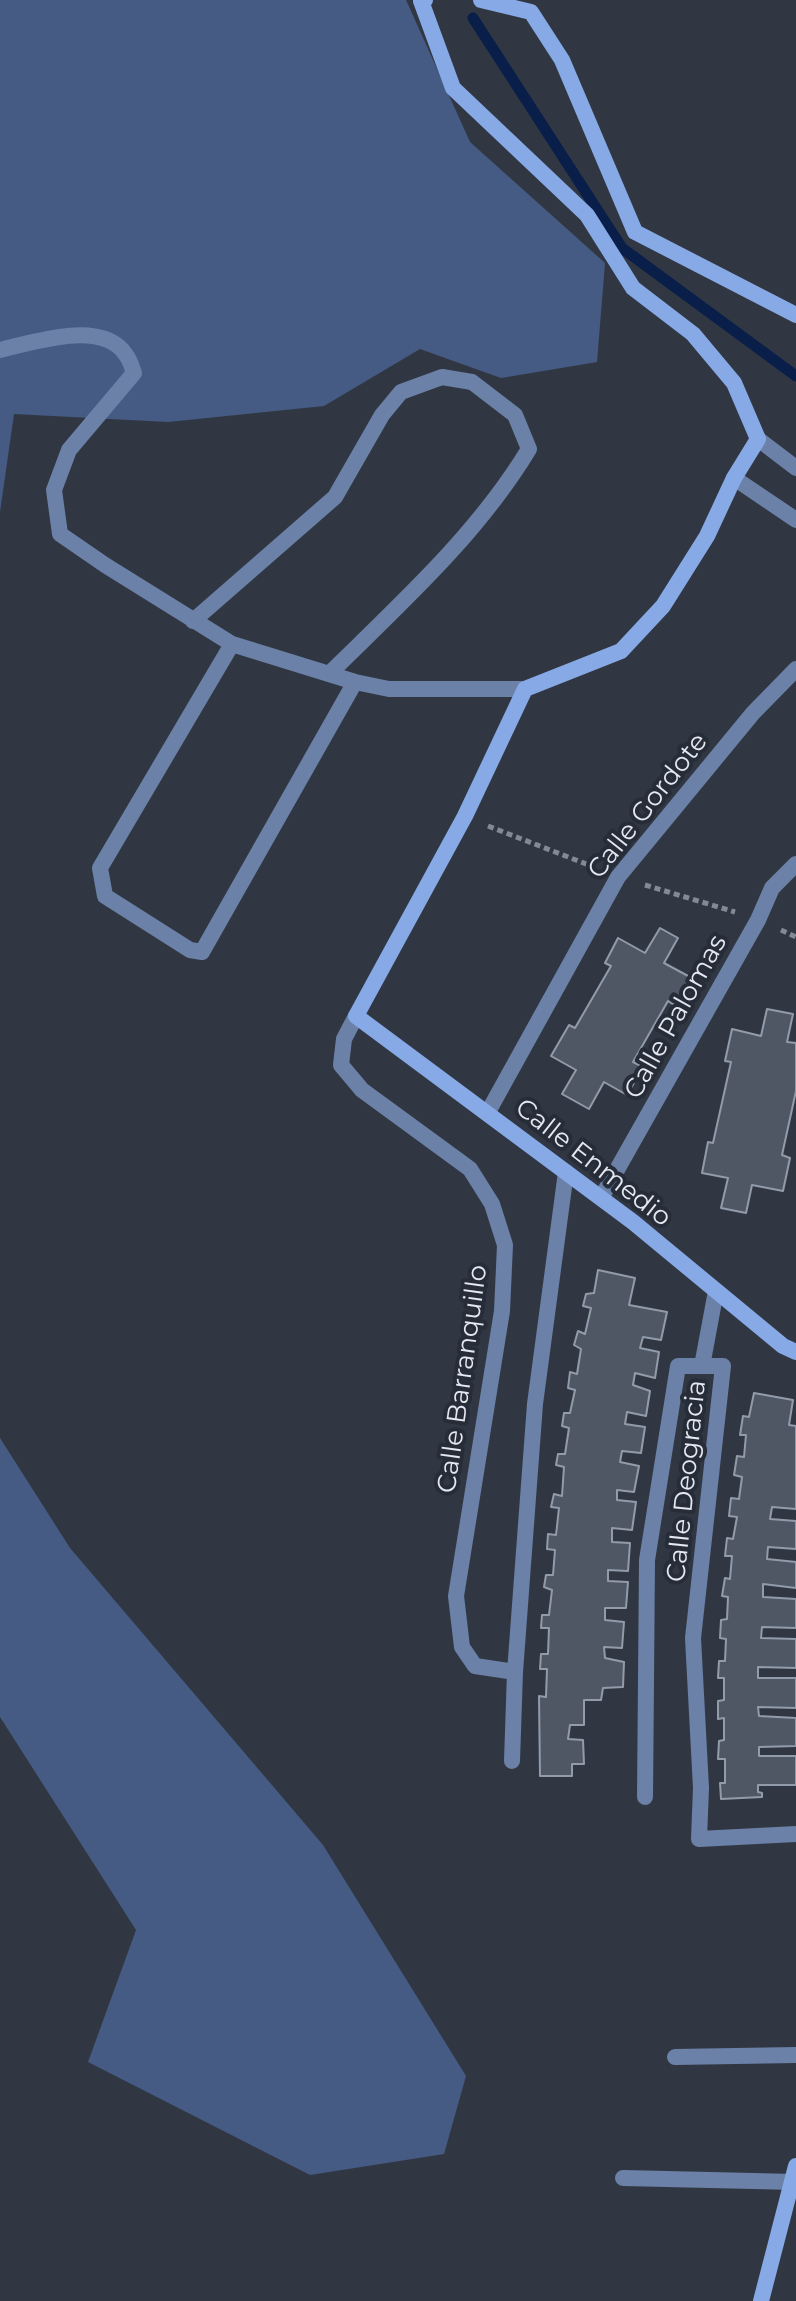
<!DOCTYPE html>
<style>
body{margin:0}
canvas{display:block;background:#303743}
</style>
<canvas width="796" height="2301"></canvas>
<script>
const ctx = document.querySelector('canvas').getContext('2d');
ctx.lineJoin = 'round';
function fill(path, color) {
  ctx.fillStyle = color;
  ctx.fill(path, 'evenodd');
}
function stroke(path, color, width, dash) {
  ctx.strokeStyle = color;
  ctx.lineWidth = width;
  ctx.lineCap = dash ? 'butt' : 'round';
  ctx.setLineDash(dash || []);
  ctx.stroke(path);
}
function write(font, color, halo, rows, align = 'center') {
  ctx.font = font + ' Montserrat,sans-serif';
  ctx.lineWidth = 8;
  ctx.setLineDash([]);
  ctx.textBaseline = 'middle';
  ctx.strokeStyle = halo;
  ctx.fillStyle = color;
  for (const [text, x, y, turn = 0] of rows) {
    ctx.save();
    ctx.translate(x, y);
    ctx.rotate((+turn || 0) * Math.PI / 180);
    ctx.textAlign = isNaN(turn) ? turn : align;
    if (halo) ctx.strokeText(text, 0, 0);
    ctx.fillText(text, 0, 0);
    ctx.restore();
  }
}
const green = new Path2D(`
 M0,0H406L470,142L605,263L597,362L501,378L420,349L324,406L168,422L14,414L0,512Z
 M0,1438L70,1548L323,1845L466,2076L444,2154L310,2175L88,2062L136,1930L0,1717Z`);
const stream = new Path2D(`
 M473,18L622,248L796,376`);
const building = new Path2D(`
 M660,928L678,938L664,963L690,977L674,1005L668,1001L633,1062L643,1067L627,1095L604,1082L589,1109L562,1094L576,1070L551,1056L569,1025L575,1028L611,966L605,963L618,938L645,953Z
 M767,1009L793,1014L787,1042L796,1043V1091L782,1155L790,1158L783,1191L752,1185L746,1213L721,1208L728,1178L702,1173L708,1142L713,1143L731,1062L725,1061L732,1029L761,1036Z
 M598,1270L635,1278L629,1305L667,1312L661,1340L643,1337L640,1348L659,1352L655,1378L635,1373L633,1385L650,1391L646,1416L627,1412L625,1424L645,1427L641,1453L622,1451L620,1462L639,1466L634,1492L617,1490V1500L636,1502L632,1530L612,1528V1542L630,1543L628,1571L608,1570V1581L628,1582L626,1608H605V1620L624,1622L622,1648L604,1647L605,1658L624,1662L623,1687L603,1688L601,1700H584V1725H570L568,1739L583,1740L584,1764H572V1776H540L539,1696L546,1697L547,1669H540L541,1654H548L549,1628H541L542,1615H549L552,1590L544,1587L546,1575H553L555,1550L547,1549L548,1534L556,1535L559,1508L551,1507L554,1494L562,1496L564,1467L556,1465L558,1454H565L569,1428L562,1426L564,1413H570L575,1390L568,1388L570,1372L577,1374L581,1349L574,1345L578,1331L585,1334L591,1308L583,1306L586,1294L594,1293Z
 M754,1393L793,1400L789,1425L796,1426V1509L772,1507L770,1519L796,1521V1549L768,1547L767,1559L796,1562V1588L763,1584V1597L796,1599V1628L762,1627L761,1638L796,1639V1668L758,1667V1678H796V1708L758,1707L759,1716L796,1718V1746L759,1747V1756H796V1785H758V1792L762,1793V1797L721,1799L720,1783H725V1759H718L719,1741L724,1740V1718L718,1719V1701L724,1700V1678H718L719,1661H725L726,1639L720,1638L721,1620L727,1619L728,1597L722,1596L725,1578L730,1579L732,1556H725L727,1538L733,1539L737,1517L729,1516L731,1498L739,1499L742,1477L734,1475L737,1456L744,1457L746,1435H740L743,1416L749,1417Z`);
const path = new Path2D(`
 M488,826L594,867
 M645,885L735,912
 M781,930L796,937`);
const street = new Path2D(`
 M0,350C34,342 103,319 126,355C130,360 132,367 134,373L69,450L54,490L60,534L105,565L232,644L355,682L389,689H525
 M758,439L796,468
 M734,478L796,520
 M193,621L335,497L382,415L401,392L442,377L472,382L515,415L529,449C477,535 400,604 329,674
 M232,644L100,868L105,896L190,950L202,952L355,682
 M356,1016L344,1039L341,1065L362,1090L470,1169L492,1204L505,1245L502,1311L456,1596L462,1647L475,1666L515,1672
 M488,1112L618,877L753,713L796,669
 M601,1198L758,920L772,888L796,864
 M702,1366L716,1291
 M512,1761L515,1672L535,1404L566,1172
 M645,1797L647,1560L678,1366H723L693,1638L701,1788L699,1839L796,1834
 M675,2057L796,2055
 M623,2178L796,2182`);
const secondary = new Path2D(`
 M425,0L421,1L453,88L587,215L633,288L693,334L734,383L758,439L734,478L707,536L663,606L621,651L525,689L465,816L356,1016L633,1222L783,1346L796,1352
 M481,0L531,12L562,60L635,232L796,315
 M761,2301L796,2166`);
const streetNames = [
 ["Calle Gordote",648,806,-52],
 ["Calle Palomas",676,1017,-61],
 ["Calle Enmedio",593,1163,38],
 ["Calle Barranquillo",463,1379,-82],
 ["Calle Deogracia",687,1481,-84]
];
fill(green, '#455b83');
stroke(stream, '#091f49', 11);
fill(building, '#4f5764');
stroke(building, '#929baa', 2);
stroke(path, '#848a95', 5, [6, 4]);
stroke(street, '#6b81a7', 16);
stroke(secondary, '#87aae7', 16);
write('26px', '#e4e9f1', '#262d39', streetNames);
</script>
